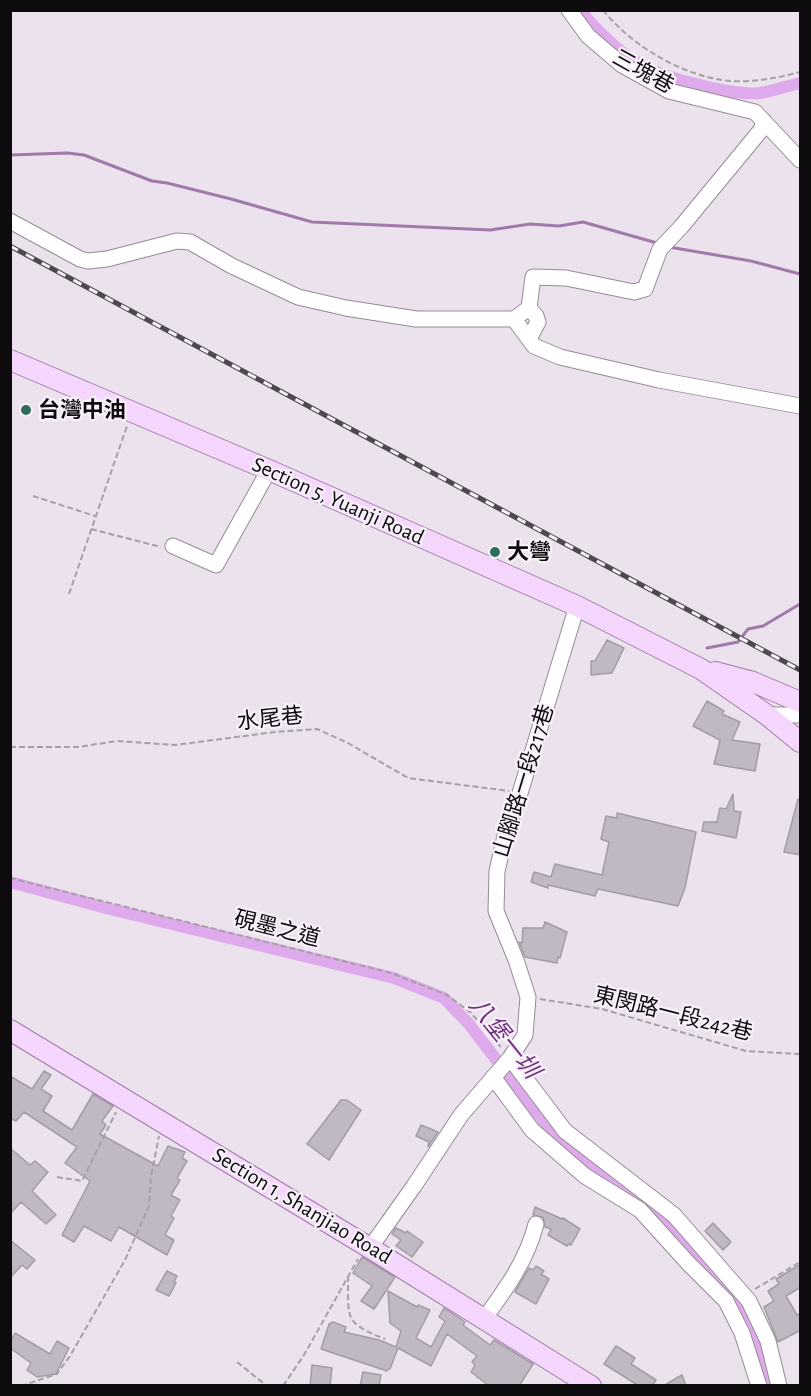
<!DOCTYPE html>
<meta charset="utf-8">
<style>
body{margin:0}
#map{position:relative;width:811px;height:1396px;overflow:hidden;background:#ebe2ed;font-family:"Alegreya Sans",sans-serif}
canvas{display:block}
.frame{position:absolute;inset:0;border:12px solid #0e0b0e;pointer-events:none}
</style>
<div id="map">
<canvas width="811" height="1396"></canvas>
<div class="frame"></div>
</div>
<script>
const ctx = document.querySelector('canvas').getContext('2d');
ctx.lineJoin = 'round';
function stroke(path, color, width, dash) {
  ctx.strokeStyle = color;
  ctx.lineWidth = width;
  ctx.lineCap = dash ? 'butt' : 'round';
  ctx.setLineDash(dash || []);
  ctx.stroke(path);
}
function fill(path, color) {
  ctx.fillStyle = color;
  ctx.fill(path, 'evenodd');
}
function write(font, color, halo, rows, align = 'center') {
  ctx.font = font + ' "Alegreya Sans","Noto Sans TC",sans-serif';
  ctx.lineWidth = 4.5;
  ctx.setLineDash([]);
  ctx.textBaseline = 'middle';
  ctx.strokeStyle = halo;
  ctx.fillStyle = color;
  for (const [text, x, y, turn = 0] of rows) {
    ctx.save();
    ctx.translate(x, y);
    ctx.rotate((+turn || 0) * Math.PI / 180);
    ctx.textAlign = isNaN(turn) ? turn : align;
    if (halo) ctx.strokeText(text, 0, 0);
    ctx.fillText(text, 0, 0);
    ctx.restore();
  }
}
const stream = new Path2D(`
 M10,155L67,153L84,155L152,181L167,183L231,199L312,222L490,230L530,224L559,226L583,222L657,243
 M669,247L751,261L800,274
 M707,648L738,642L748,629L763,626L800,604`);
const canal = new Path2D(`
 M580,10C595,29 621,55 643,66C666,78 733,96 760,93C773,91 787,86 800,83
 M10,882L110,909L394,978L444,998L468,1023L557,1138L652,1209L735,1299L752,1330L766,1373L768,1386`);
const building = new Path2D(`
 M607,640L624,648L612,673L591,675V661H595Z
 M707,701L724,711L722,714L740,722L732,740L760,744L755,771L714,764L720,740L693,726Z
 M733,794L734,811L741,812L736,838L702,831L704,822H717L720,808L726,809Z
 M798,799H801V855L784,852Z
 M617,813L696,832L685,888L678,906L598,889L595,896L548,885V888L531,882L534,872L551,877L555,864L602,875L609,842L601,839L606,816L617,818Z
 M545,922L567,932L560,958L558,957L557,963L525,957L519,942L522,943L523,928H543Z
 M44,1071L51,1075L41,1089L52,1096L43,1111L72,1130L93,1094L113,1106L102,1121L106,1125L100,1134L158,1166L168,1146L185,1152L182,1158L187,1161L177,1178L180,1180L171,1195L180,1200L171,1216L174,1218L165,1235L174,1240L167,1255L119,1227L111,1241L84,1226L74,1242L62,1235L90,1181L65,1163L77,1147L24,1112L16,1121L10,1118V1076L32,1089Z
 M341,1100H347L361,1110L329,1160L307,1144Z
 M421,1125L438,1132L428,1147L429,1142L416,1136Z
 M10,1148L30,1165L35,1161L48,1172L32,1191L56,1215L46,1224L21,1202L10,1214Z
 M535,1207L562,1219L563,1218L580,1229L571,1245L569,1244L567,1246L548,1235L551,1229L545,1227L543,1217L533,1215Z
 M713,1223L731,1242L723,1250L705,1231Z
 M396,1228L406,1233L407,1231L423,1242L412,1257L396,1246L401,1240L392,1234Z
 M10,1240L35,1260L27,1269L22,1265L10,1278Z
 M362,1257L395,1277L374,1309L361,1301L372,1286L353,1273Z
 M801,1264V1287L786,1296L797,1315L801,1313V1330L778,1342L764,1307L774,1301L768,1291L779,1284L776,1279Z
 M536,1266L544,1271L541,1274L549,1279L536,1304L515,1292L529,1268L533,1270Z
 M167,1271L177,1276L174,1282L176,1283L169,1296L156,1290Z
 M388,1291L417,1307L418,1305L430,1310L416,1338L431,1347L445,1321L439,1317L444,1308L465,1322L463,1325L490,1345L494,1340L533,1364L519,1386H489L471,1372L475,1365L472,1362L477,1356L447,1334L431,1366L398,1348L390,1369H388L387,1371L321,1349L329,1324L333,1322L346,1327L344,1332L379,1340L396,1347L401,1331L390,1323Z
 M15,1333L50,1354L57,1341L69,1348L56,1374L37,1377L27,1370L31,1363L10,1348V1342Z
 M616,1346L635,1358L631,1364L656,1380L652,1386H639L604,1364Z
 M312,1365L332,1368L330,1386H310Z
 M363,1372L381,1375L379,1386H360Z
 M682,1375L686,1386H663Z`);
const path = new Path2D(`
 M603,10C631,45 678,73 722,80C747,84 777,78 800,72
 M33,496L95,516
 M91,529L161,547
 M69,594L127,426
 M10,747H78L117,741L175,745L275,732L317,729L348,743L408,778L509,791
 M10,878L391,973L447,995L470,1012L501,1047
 M540,999L602,1009L746,1051L800,1054
 M57,1177L82,1181L116,1112
 M348,1276C349,1318 342,1322 385,1339
 M755,1289L800,1262
 M237,1362L267,1386
 M21,1386L57,1374L70,1356L125,1260L149,1206L151,1177L159,1136
 M283,1386L304,1355L358,1259`);
const minor = new Path2D(`
 M569,10L588,36L622,65L669,91L755,112L800,160
 M10,221L80,259L88,261L107,259L177,241L190,242L232,266L298,297L346,308L416,319H514L529,308L533,277L566,278L634,292L645,289L660,249L681,227L761,130L764,121
 M514,319L534,346L560,357L659,380L800,406
 M529,339L538,322L536,316L529,308
 M173,546L216,565L269,470
 M767,715H800
 M510,1058L565,1131L674,1215L749,1301L768,1341L779,1386
 M493,1077L532,1130L585,1176L640,1210L689,1264L726,1301L742,1333L759,1386
 M370,1248L414,1186L461,1115L510,1058L525,1035L528,997L516,960L496,911L497,871L505,836L520,793L577,606
 M484,1319C506,1289 527,1260 536,1224`);
const major = new Path2D(`
 M10,360L269,470L577,606L701,669L767,715L800,742
 M715,672L753,682L800,702
 M10,1030L370,1248L591,1386`);
const rail = new Path2D(`
 M10,246L800,670`);
const markers = [
 [26,410,6,"#2e6d59"],
 [495,552,6,"#2e6d59"]
];
const streetNames = [
 ["三塊巷",643,72,29],
 ["Section 5, Yuanji Road",338,501,24],
 ["水尾巷",270,719,-6],
 ["山腳路一段217巷",524,781,-73],
 ["硯墨之道",277,929,14],
 ["東閔路一段242巷",673,1014,14],
 ["Section 1, Shanjiao Road",302,1206,31]
];
const poiNames = [
 ["台灣中油",38,410],
 ["大彎",507,552]
];
const waterNames = [
 ["八堡一圳",504,1038,51]
];
stroke(stream, '#a07aa9', 3);
stroke(canal, '#dfaaeb', 12);
fill(building, '#c0b8c2');
stroke(building, '#a39ba5', 1.5);
stroke(minor, '#948c95', 17);
stroke(major, '#a07da7', 22);
stroke(path, '#a69fa8', 2, [6, 3]);
stroke(minor, '#fff', 15);
stroke(major, '#f5d6fc', 20);
stroke(rail, '#4e494e', 5);
stroke(rail, '#f8f0fa', 3, [9]);
for (const [x, y, r, color] of markers) {
  const dot = new Path2D();
  dot.arc(x, y, r, 0, 2 * Math.PI);
  ctx.fillStyle = color;
  ctx.fill(dot);
  stroke(dot, '#f8f0fa', 2);
}
write('22px', '#0e0b0e', '#f8f0fa', streetNames);
write('bold 22px', '#0e0b0e', '#f8f0fa', poiNames, 'left');
write('italic 24px', '#72337f', '#f8f0fa', waterNames);
</script>
